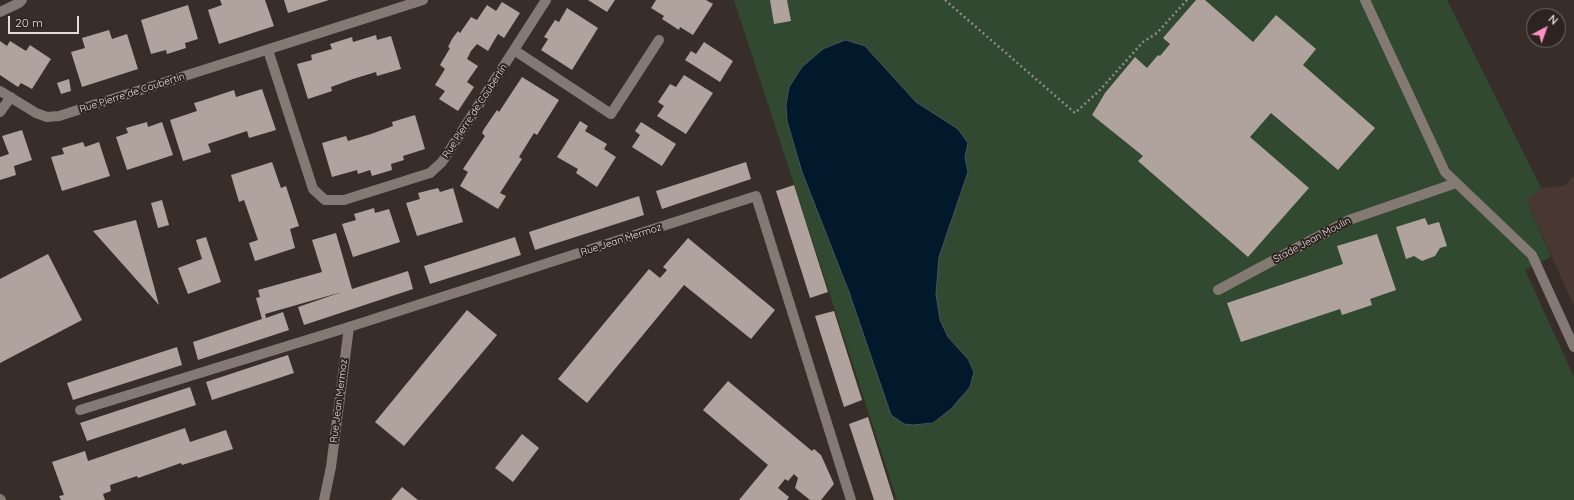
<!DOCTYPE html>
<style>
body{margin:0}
#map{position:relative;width:1574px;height:500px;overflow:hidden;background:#382e29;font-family:Quicksand,sans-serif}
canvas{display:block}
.north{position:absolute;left:1526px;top:8px;width:40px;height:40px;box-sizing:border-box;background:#2d2420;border:1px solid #766e6a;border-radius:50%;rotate:41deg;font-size:11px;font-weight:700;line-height:16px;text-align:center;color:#e3dcd9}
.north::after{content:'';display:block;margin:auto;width:14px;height:18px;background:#fb8fc5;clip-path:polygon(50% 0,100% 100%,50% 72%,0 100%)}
.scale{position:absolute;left:8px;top:16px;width:71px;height:18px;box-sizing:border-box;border:2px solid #e3dcd9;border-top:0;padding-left:5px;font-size:12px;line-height:14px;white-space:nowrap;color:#e3dcd9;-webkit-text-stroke:3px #2d2420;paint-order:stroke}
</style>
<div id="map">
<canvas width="1574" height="500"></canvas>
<div class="north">N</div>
<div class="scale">20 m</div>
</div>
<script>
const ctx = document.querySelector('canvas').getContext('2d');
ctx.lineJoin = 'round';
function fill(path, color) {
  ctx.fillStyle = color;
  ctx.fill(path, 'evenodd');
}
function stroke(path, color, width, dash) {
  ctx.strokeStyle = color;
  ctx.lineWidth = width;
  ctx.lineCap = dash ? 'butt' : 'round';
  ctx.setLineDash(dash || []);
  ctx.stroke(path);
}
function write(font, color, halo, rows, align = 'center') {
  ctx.font = font + ' Quicksand,sans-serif';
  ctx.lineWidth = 4;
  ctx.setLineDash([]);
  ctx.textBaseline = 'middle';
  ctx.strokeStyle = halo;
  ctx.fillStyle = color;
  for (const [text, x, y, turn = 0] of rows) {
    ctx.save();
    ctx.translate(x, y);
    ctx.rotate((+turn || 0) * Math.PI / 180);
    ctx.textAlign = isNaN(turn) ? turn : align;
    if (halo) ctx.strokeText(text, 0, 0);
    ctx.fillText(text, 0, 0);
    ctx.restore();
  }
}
const built = new Path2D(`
 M1574,176V306L1527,201L1541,188L1564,186Z`);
const green = new Path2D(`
 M734,0H1447L1541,188L1527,201L1551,257L1525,270L1574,377V500H897Z`);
const water = new Path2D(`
 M846,40L865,46L916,102L958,129L968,143L965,157L968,172L939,257L936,294L940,320L948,337L968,359L974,372L970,387L951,409L933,423L913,425L904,424L891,415L849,292L802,172L787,121L786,105L789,87L802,67L823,49Z`);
const building = new Path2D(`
 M220,0H265L274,26L219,44L208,10L222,5Z
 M284,0H329L288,13Z
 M588,0H615L607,12Z
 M656,0H706L713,4L693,35L680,27L679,30L662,19L664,16L651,8Z
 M770,0H787L791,21L774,24Z
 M1196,0H1205L1253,42L1276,15L1316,49L1303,65L1375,128L1338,170L1271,113L1250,137L1309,188L1248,257L1138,161L1143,156L1092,115L1105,93L1135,57L1147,68L1158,55L1160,56L1170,44L1163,38Z
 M502,2L520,13L504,38L498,34L488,51L477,44L471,51L467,59L478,66L467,82L474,87L458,111L439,99L445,91L435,85L445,69L440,65L450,48L448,47L452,39L458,31L460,33L471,17L477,20L487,5L496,11Z
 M188,5L198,39L185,43L186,48L167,54L166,50L151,54L141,20Z
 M567,8L598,28L572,70L541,50L548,39L544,37L555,20L559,22Z
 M109,30L112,39L127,34L138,69L82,87L71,52L85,48L82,38Z
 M376,35L377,40L391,36L401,69L377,76L376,72L353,79L331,87L332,91L308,99L297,64L312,60L311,55L332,49L330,44L352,37L353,42Z
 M0,41L7,46L10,41L26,51L30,45L51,59L32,89L21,83L18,87L0,75Z
 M704,42L733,61L720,82L685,60L691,51L696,54Z
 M684,75L713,93L686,134L657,116L664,106L658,102L670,84L676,87Z
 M522,77L559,100L537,135L534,133L519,157L522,159L500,193L506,196L498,209L460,186L468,172L463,169L485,136L482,133L484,129L497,110L499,112Z
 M69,79L71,91L61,94L57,83Z
 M262,89L276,130L249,138L247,131L208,144L211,152L183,161L170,120L197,111L194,103L201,101L234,90L236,97Z
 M415,115L425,149L403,156L404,160L391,164L392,170L372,176L370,170L358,174L357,170L332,177L322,143L346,136L348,141L371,134L393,126L392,122Z
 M580,121L588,126L585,131L607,144L604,149L616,157L597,187L576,173L578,169L557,157Z
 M147,122L148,127L162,122L173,155L127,170L116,137L128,133L126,128Z
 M641,122L676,144L662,166L632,147L640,135L635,131Z
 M22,130L32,160L14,166L16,175L0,180V157L9,154L2,136Z
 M83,142L85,147L99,142L110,176L62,191L51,157L64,154L62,148Z
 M272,162L281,188L286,186L299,226L290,229L295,248L255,261L249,243L258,240L244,200L239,202L231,175Z
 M746,162L751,179L662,209L656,191Z
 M794,185L828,292L810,298L776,191Z
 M438,188L440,192L453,188L463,222L417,236L406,203L420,199L418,193Z
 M639,196L644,215L535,250L529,232Z
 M162,200L169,225L158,228L151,203Z
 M374,208L375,213L389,209L400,242L353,257L342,224L356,220L354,214Z
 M1425,218L1428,225L1439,222L1447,246L1440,248L1435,256L1422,261L1414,256L1406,259L1396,227Z
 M136,220L159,305L93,231Z
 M336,233L352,289L408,271L413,289L304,325L298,307L342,292L265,314L266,318L283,312L289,330L198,360L193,342L262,319L256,298L260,297L258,290L322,272L312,240Z
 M1377,234L1396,290L1370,299L1372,305L1342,315L1340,309L1241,342L1227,303L1343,264L1337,246Z
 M206,237L221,282L188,294L178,268L202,259L196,240Z
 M515,237L521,255L430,284L424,266Z
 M688,238L775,310L751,339L684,285L587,403L558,379L649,269L660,278L667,270L663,267Z
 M48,254L82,320L0,363V279Z
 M467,310L497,335L404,446L375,422Z
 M834,311L862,400L844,407L815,316Z
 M177,347L182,365L73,400L67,383Z
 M288,355L294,373L212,400L206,382Z
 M728,381L812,451L814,449L821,455L834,484L821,500H810L795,488L798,478L794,474L788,481L785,479L778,488L789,497L787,500H739L768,465L703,410Z
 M190,387L196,405L87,441L80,423Z
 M868,417L894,500H874L849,424Z
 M185,428L190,442L226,430L233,449L182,465L181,463L138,478L137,476L110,485L111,491L103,494L105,500H61L59,496L64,495L52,462L85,451L88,461Z
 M522,434L539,448L513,482L495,468Z
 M402,487L418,500H391Z`);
const path = new Path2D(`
 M945,0L1075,113L1099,91L1143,42L1157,33L1187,0`);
const lane = new Path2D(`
 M80,410L349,327`);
const street = new Path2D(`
 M1365,0L1445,172L1532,255L1574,347
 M0,12L19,3L22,0
 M268,50L313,189L325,200H344L430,173L442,162L546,0
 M514,50L611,114L659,40
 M0,91L36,113L47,117L59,116L423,0
 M0,112L11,97
 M1218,290L1349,220L1456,183
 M324,500L331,467L349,327L756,196L851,500`);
const secondary = new Path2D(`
 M0,499L1,500`);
const streetNames = [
 ["Rue Pierre de Coubertin",132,93,-18],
 ["Rue Pierre de Coubertin",475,111,-57],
 ["Rue Jean Mermoz",621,240,-18],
 ["Stade Jean Moulin",1312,240,-28],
 ["Rue Jean Mermoz",339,401,-83]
];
fill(built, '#483831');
fill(green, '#314831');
fill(water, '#01192a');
stroke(water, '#45545e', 1);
fill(building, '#b0a39e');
stroke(path, '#918985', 2.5, [2, 3]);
stroke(lane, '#857974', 10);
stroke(street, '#857974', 10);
stroke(secondary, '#857974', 10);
write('10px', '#e3dcd9', '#2d2420', streetNames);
</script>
